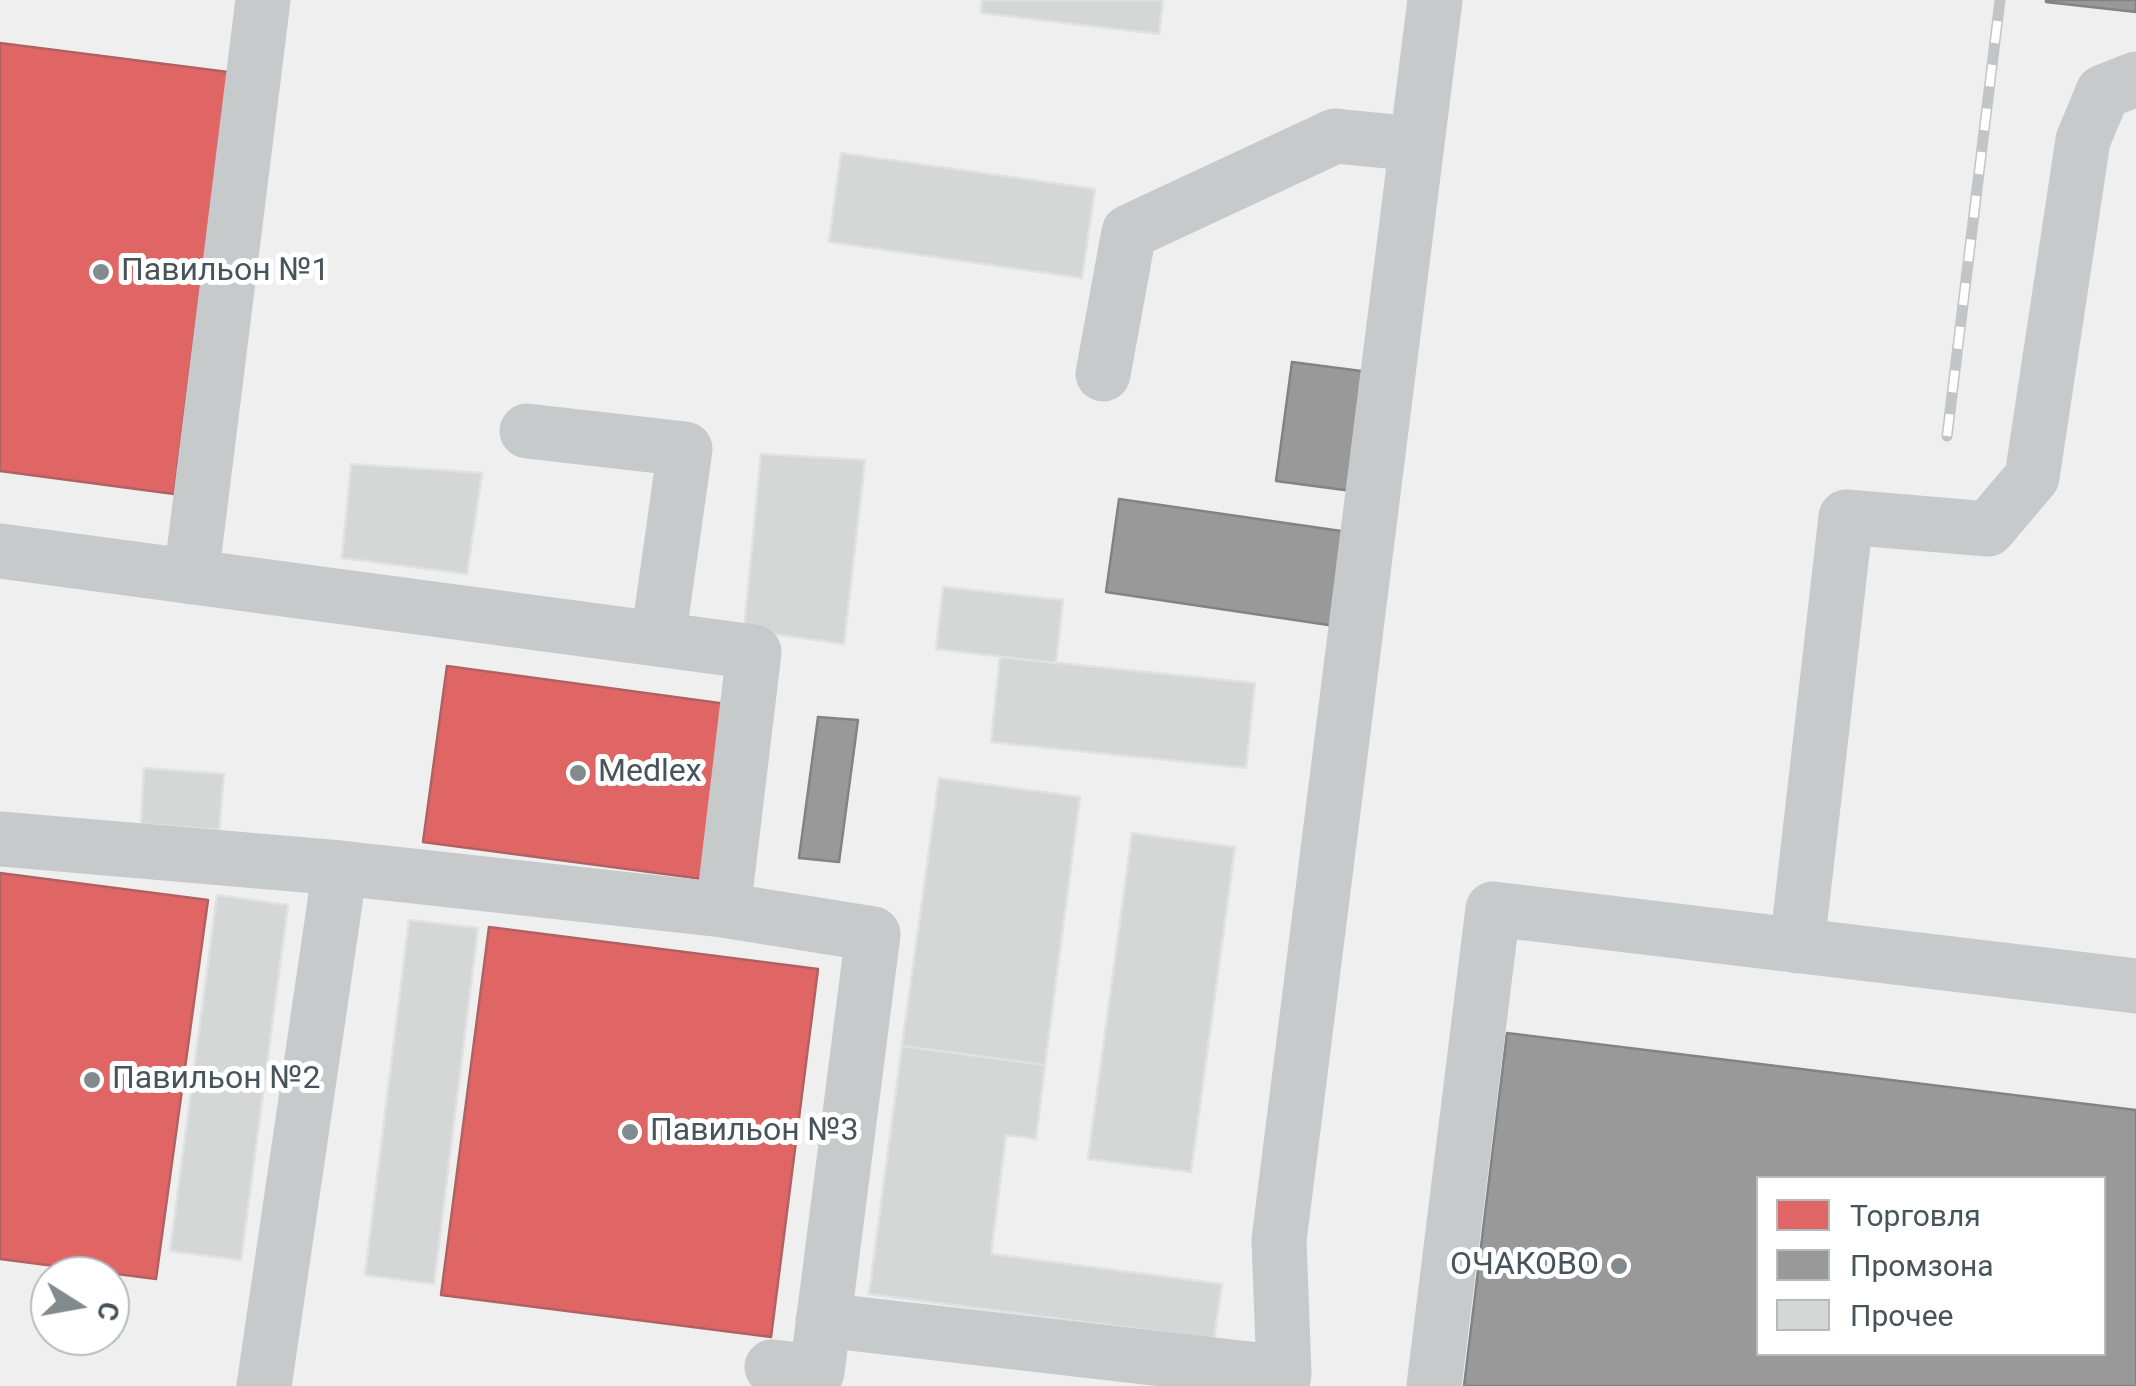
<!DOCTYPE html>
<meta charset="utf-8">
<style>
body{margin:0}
#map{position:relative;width:2136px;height:1386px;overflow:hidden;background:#efefef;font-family:Roboto,sans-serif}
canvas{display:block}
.legend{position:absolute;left:1756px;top:1176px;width:350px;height:180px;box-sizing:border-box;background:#fff;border:2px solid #b5bbbd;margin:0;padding:12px 18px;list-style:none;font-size:30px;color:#47545a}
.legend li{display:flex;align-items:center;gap:20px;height:50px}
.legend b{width:50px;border:2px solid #b5bbbd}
.north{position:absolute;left:30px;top:1256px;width:100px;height:100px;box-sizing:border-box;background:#fff;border:2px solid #b5bbbd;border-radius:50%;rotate:101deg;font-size:28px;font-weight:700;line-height:40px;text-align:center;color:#47545a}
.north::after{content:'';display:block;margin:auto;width:35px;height:45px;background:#828a8e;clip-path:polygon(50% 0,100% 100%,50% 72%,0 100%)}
</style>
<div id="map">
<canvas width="2136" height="1386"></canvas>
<ul class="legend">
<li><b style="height:28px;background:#e06666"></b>Торговля</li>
<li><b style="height:28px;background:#999"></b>Промзона</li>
<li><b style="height:28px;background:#d5d7d7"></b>Прочее</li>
</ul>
<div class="north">С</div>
</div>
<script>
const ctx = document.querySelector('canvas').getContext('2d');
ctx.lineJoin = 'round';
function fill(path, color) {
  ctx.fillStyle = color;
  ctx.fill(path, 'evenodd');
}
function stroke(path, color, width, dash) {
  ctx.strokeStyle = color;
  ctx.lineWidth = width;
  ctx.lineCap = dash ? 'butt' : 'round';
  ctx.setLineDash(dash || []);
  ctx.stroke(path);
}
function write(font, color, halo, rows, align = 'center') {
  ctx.font = font + ' Roboto,sans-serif';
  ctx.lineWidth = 10;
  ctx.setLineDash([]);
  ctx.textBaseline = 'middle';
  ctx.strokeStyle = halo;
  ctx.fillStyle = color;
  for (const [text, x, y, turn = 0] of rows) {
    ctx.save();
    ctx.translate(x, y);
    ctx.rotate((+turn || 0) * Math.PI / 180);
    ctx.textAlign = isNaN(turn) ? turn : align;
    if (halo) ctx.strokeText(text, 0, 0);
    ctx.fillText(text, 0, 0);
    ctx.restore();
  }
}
const shops = new Path2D(`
 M0,43L228,72L174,494L0,471Z
 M447,666L734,705L710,880L423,842Z
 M0,873L208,900L156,1279L0,1259Z
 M489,927L818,969L771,1337L441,1295Z`);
const industry = new Path2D(`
 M2046,0H2136V12L2046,2Z
 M1292,362L1369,372L1352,491L1276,481Z
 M1119,499L1348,532L1335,626L1106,592Z
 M818,717L858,720L839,862L799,858Z
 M1507,1033L2136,1110V1386H1464ZM1758,1178H2104V1354H1758Z`);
const building = new Path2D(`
 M982,0H1163L1159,34L981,13Z
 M841,153L1095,189L1082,278L829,242Z
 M761,454L865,460L844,644L744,630Z
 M351,464L482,473L467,574L342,558Z
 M943,587L1063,600L1056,663L936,649Z
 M1000,657L1255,683L1246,768L991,742Z
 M144,768L224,774L219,830L141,824Z
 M939,778L1080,797L1045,1065L902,1046Z
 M1132,833L1235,847L1191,1172L1088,1159Z
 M217,895L288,905L241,1260L170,1251Z
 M409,920L478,928L434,1284L365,1275Z
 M902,1046L1045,1065L1036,1139L1006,1135L991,1254L1222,1284L1214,1339L869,1294Z`);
const minor = new Path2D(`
 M1103,374L1129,232L1335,136L1416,144
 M527,431L685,449L658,639
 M0,551L754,652L723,910L873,934L817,1372L772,1367
 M191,577L263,0
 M0,839L340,868
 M1797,946L1846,517L1988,529L2032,477L2083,140L2103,92L2136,79
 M823,1320L1284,1373L1282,1386
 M1284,1373L1279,1240L1435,0
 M264,1386L340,868L723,910
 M1434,1386L1493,909L2136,986`);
const rail = new Path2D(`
 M1947,436L2000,0`);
const markers = [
 [101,272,10,"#828a8e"],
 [578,773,10,"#828a8e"],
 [92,1080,10,"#828a8e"],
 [630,1132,10,"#828a8e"],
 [1619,1266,10,"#828a8e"]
];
const poiNames = [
 ["Павильон №1",121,272],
 ["Medlex",598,773],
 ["Павильон №2",112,1080],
 ["Павильон №3",650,1132],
 ["ОЧАКОВО",1599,1266,"right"]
];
fill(shops, '#e06666');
stroke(shops, '#b26162', 2.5);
fill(industry, '#999');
stroke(industry, '#808486', 2.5);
fill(building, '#d5d7d7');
stroke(building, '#e0e1e2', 2.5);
stroke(minor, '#c6cacb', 55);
stroke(rail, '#c2c4c6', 11);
stroke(rail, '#fff', 8, [22]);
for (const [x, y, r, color] of markers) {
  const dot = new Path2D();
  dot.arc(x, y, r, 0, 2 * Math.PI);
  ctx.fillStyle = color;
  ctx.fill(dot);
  stroke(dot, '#fff', 4);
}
write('32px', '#47545a', '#fff', poiNames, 'left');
</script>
